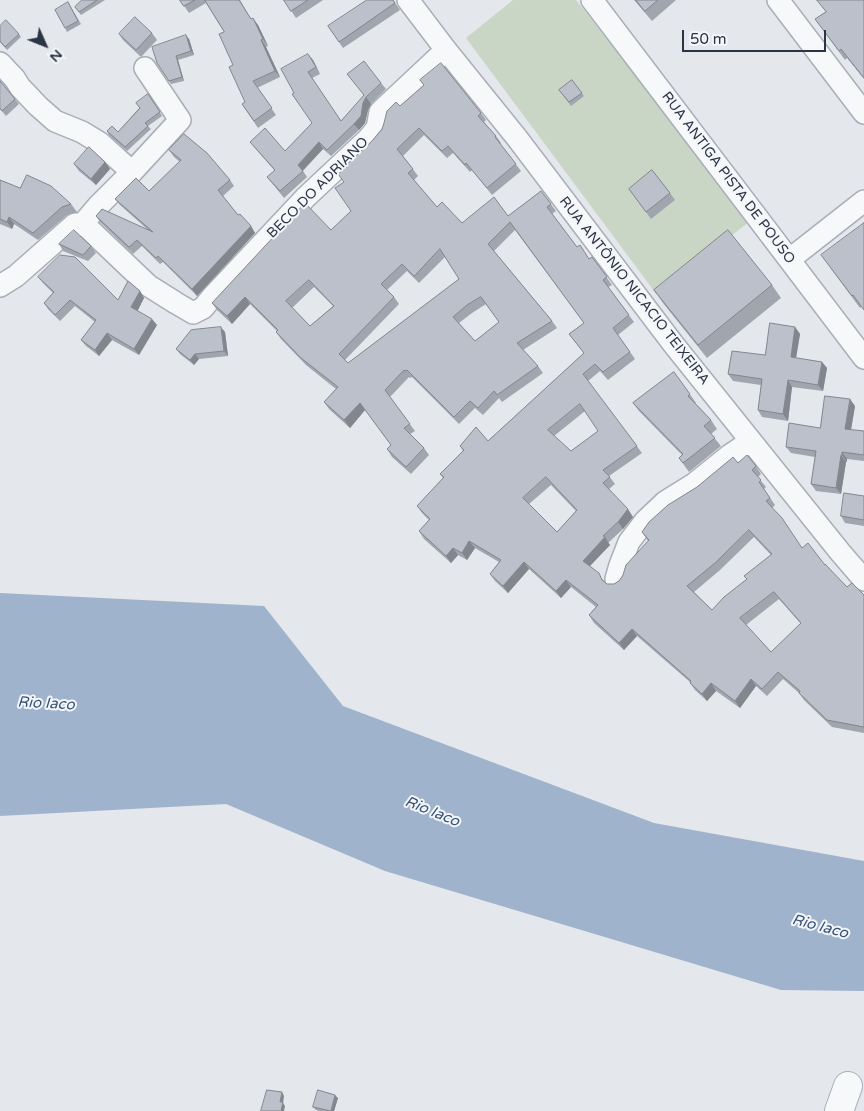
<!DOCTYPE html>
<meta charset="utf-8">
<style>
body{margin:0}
#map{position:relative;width:864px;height:1111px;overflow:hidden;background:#e4e7ec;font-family:"Varela Round",sans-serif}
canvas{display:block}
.north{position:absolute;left:20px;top:20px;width:50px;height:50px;-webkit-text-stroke:4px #f4f6f9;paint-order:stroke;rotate:134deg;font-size:14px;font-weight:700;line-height:20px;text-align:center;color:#2b3445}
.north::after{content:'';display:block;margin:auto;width:18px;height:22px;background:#2b3445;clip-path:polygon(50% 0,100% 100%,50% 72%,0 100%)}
.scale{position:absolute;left:682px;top:30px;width:144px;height:22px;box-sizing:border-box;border:2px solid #2b3445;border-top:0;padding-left:6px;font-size:15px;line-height:18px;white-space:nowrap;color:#2b3445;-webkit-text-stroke:4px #f4f6f9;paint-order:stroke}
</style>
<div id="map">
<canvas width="864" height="1111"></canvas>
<div class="north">N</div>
<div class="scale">50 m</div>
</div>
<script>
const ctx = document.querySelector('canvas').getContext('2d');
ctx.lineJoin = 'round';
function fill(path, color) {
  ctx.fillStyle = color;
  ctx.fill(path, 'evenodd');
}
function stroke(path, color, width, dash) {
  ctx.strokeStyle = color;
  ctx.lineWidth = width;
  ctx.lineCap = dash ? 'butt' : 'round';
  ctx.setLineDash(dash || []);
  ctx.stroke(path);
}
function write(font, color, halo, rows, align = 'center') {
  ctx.font = font + ' "Varela Round",sans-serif';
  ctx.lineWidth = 4;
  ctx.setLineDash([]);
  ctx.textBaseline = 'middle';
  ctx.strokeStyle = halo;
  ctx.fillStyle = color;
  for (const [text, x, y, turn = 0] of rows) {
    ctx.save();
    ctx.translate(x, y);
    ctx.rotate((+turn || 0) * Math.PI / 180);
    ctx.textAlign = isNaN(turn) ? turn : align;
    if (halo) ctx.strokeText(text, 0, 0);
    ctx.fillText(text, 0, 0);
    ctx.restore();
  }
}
const green = new Path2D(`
 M513,0H576L750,221L657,295L466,38Z`);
const water = new Path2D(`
 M0,593L264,606L343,706L654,823L864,861V991L781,990L385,871L226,804L0,816Z`);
const minor = new Path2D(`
 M408,0L446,50L517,138L674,345L840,552L864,580
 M592,0L864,358
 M778,0L864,113
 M0,63L15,79L20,87L38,106L55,121L82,132L100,143L132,172L98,206L86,220L83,225
 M132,172L180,120L145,68
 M790,259L864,201
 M0,286L16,276L75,224H80L87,227L149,286L176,303L193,313L203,308L213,296L306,197L368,139L377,128L380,112L383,109L446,50
 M616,579L620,565L629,542L645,521L665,502L694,484L730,455L751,441`);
const tertiary = new Path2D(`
 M839,1111L848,1086`);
const wall = new Path2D(`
 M82,0H105L81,15L75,7Z
 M180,0H240L251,19L258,25L268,46L266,47L280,77L257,88L276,115L258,128L242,104L245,102L233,65L224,32L206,3L189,13Z
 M284,0H323L296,18Z
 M393,0L400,10L343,48L328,26Z
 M634,0H676L652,21Z
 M864,0V79L847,58L845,60L815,19L825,12Z
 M68,2L81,24L67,32L65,28Z
 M0,26L19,34L21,37L7,50L0,42Z
 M152,33L157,40L141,57L123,40L119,34Z
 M189,39L194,55L178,60L184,81L171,84L157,63Z
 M313,60L320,74L312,78L341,121L381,83L386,89L371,104L368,110L365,123L359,130L331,156L323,149L303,171L307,177L284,198L267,177L275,171L255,148L250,142L285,151L312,123L294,93Z
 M420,80L481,113L486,120L484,122L496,136L501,143L500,144L521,171L492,195L472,170L470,172L453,153L447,158L424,135L403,156L418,176L414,180L437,207L462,223L508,216L541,191L556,211L552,214L577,247L589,259L592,257L612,285L608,287L634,322L618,335L635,359L608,380L600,371L588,381L642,453L609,476L615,484L609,489L633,517L623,529L608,543L610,545L590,566L605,582L607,584H614L619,581L648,541L642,532L738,463L756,466L761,474L758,477L766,487L764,489L775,505L772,508L802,548L825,565L847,587L864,595V733L832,727L804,700L799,693L783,679L767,696L756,686L740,708L716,691L707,701L695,690L690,683V682L637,636L624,650L594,623L589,615L596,607L571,587L561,598L529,569L508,593L495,581L490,574L499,562L475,548L467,560L458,555L451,563L424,539L419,531L429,520L422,513L417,506L443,478L440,474L463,451L460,446L488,441L584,353L569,334L584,323L515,230L494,251L552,321L557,328L523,350L538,366L543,373L502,402L499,398L483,415L475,408L459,424L412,377L410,378L409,377L390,397L415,431L410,434L424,448L429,455L411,474L392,457L387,449L391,445L365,410L350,428L329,409L324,402L336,389L306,365L281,339L276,332L277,331L250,304L232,324L217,310L212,303L331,230L351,211L344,182L347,168L345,166L372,141L400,106L424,85ZM445,257L459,279L348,363L345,360L399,304L394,297L387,290L407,271L419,283ZM314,287L333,306L310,326L292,308ZM486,304L499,322L475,341L459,323L472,313ZM585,411L598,431L571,451L554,436ZM551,485L576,511L557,532L529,504ZM754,537L771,555L747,579L712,610L694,592L720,570ZM779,599L801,624L771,652L746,625Z
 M572,80L584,96L571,106L559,90Z
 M0,81L19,104L6,116L0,109Z
 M148,94L162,116L148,126L151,129L127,151L109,135L107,131L118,132L139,108Z
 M169,150L230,180L234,186L223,196L238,215L251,226L255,233L197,296L163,262L160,264L142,246L133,254L100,222L96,216L147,229L120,205L115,199L149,191L180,162L174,157Z
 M105,162L110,169L96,185L79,171L74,164Z
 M0,180L20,188L71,204L77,212L67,215L38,240L14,224L12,229L0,224Z
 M629,189L670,193L675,200L651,219Z
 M864,223L861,307L860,308L829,266Z
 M59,244L91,246L96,253L88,261L63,251Z
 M38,277L118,300L140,291L144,298L137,311L157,325L139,355L112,340L99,356L86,346L81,340L95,322L75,306L60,321L48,309L44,303L53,293L43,283Z
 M772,285L781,298L707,358L663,303L654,290Z
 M795,327L800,334L796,358L822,362L827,368L823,391L792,387L788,421L762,417L758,410L761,385L733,381L728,374L765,355Z
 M225,332L228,356L199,359L194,365L180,354L176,349Z
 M674,372L696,403H695L711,420L717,429L711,434L721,446L689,472L679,458L682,455L639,411L633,403Z
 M855,406L851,430L864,431V461L847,459V462H846L841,494L816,491L811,484L815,457L791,453L786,447L820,428Z
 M864,496V526L845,523L841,516Z
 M338,1098L334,1111H319L316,1110L313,1107Z`);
const shadedWall = new Path2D(`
 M253,18L258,25L268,46L263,39Z
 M186,35L189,39L194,55L191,51Z
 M261,40L266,47L280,77L275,71Z
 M308,54L313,60L320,74L316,67Z
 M176,56L178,60L184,81L182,77Z
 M366,97L371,104L368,110L365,123L359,130L354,124Z
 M319,142L323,149L302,171L298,165Z
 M105,162L110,169L96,185L91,179Z
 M9,217L14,224L12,229L7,222Z
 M251,226L255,233L197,296L192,289Z
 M140,291L144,298L136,314L131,307Z
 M245,297L250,304L232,324L227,316Z
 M152,319L157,325L139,355L134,349Z
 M221,327L225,332L228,356L224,351Z
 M795,327L800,334L795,364L791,357Z
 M107,333L112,340L99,356L95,350Z
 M195,354L199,359L194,365L190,360Z
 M822,362L827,368L823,391L818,385Z
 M788,380L792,387L788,421L783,414Z
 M850,399L855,406L850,435L845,429Z
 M360,403L365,410L350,428L344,420Z
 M842,452L847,459V462L842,455Z
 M841,455L846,462L841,494L836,488Z
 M628,509L633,517L623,529L618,522Z
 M605,537L610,545L588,568L583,561Z
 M469,541L475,548L467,560L462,553Z
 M453,548L458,555L451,563L446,556Z
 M524,562L529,569L508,593L503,586Z
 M566,580L571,587L561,598L556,591Z
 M632,629L637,636L624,650L619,643Z
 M751,679L756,686L740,708L735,701Z
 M711,683L716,691L707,701L702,694Z
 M282,1092L284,1096L283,1103L285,1106L284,1111H281L280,1102Z
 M335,1095L338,1098L334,1111H331Z`);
const building = new Path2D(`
 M82,0H97L79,12L75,7Z
 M180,0H195L184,6Z
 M205,0H239L251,19L253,18L263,39L261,40L275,71L253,81L272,108L254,121L242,104L245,102L229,67L233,65L219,34L224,32Z
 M284,0H308L291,11Z
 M367,0H393L395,3L339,42L328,26Z
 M636,0H658L645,11Z
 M817,0H864V78L841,49L839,51L815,19L826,12Z
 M68,2L78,21L65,28L55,10Z
 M135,17L152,33L136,50L119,34Z
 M6,20L19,34L5,47L0,41V26Z
 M186,35L191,51L176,56L182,77L169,81L157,63L152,47Z
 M308,54L316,67L308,72L341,121L364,95L347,74L364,61L381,83L366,97L363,103L361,116L354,124L327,150L319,142L298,165L303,171L280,191L267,177L275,170L250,142L265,128L285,151L312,123L292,94L294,93L281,69Z
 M441,63L481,113L478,116L496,136L495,137L516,164L487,188L466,163L465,165L448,146L442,151L419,128L397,149L413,169L408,173L437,207L442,202L462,223L494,197L508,216L541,191L551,204L547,207L577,247L580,245L589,259L592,257L607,277L603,280L629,315L613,328L630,352L603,372L595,364L583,374L637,446L603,470L610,477L603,483L628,509L618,522L603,536L605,537L583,561L599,573L602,580L607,584H614L619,581L623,575L626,565L649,540L642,532L649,522L668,505L697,487L732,458L733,457L738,463L747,455L756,466L752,470L761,480L759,482L770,498L766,501L782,518L802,548L808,543L825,565V564L847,587L852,583L864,595V727L827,720L799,693L800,691L778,672L762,689L751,679L735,701L711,683L702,694L690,683L691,681L632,629L619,643L589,615L598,605L566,580L556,591L524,562L503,586L490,574L501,560L469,541L462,553L453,548L446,556L419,531L430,519L417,506L444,477L440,474L464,450L460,446L476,427L488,441L584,353L569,334L584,323L510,222L488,244L552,321L517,343L538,366L497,395L494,391L478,408L470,401L454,417L407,370L405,371L404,370L385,390L410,424L404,428L424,448L406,467L387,449L391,445L360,403L344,420L324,402L338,387L301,358L276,332L278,330L245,297L227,316L212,303L305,203L331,230L351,211L335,188L344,182L338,174L347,167L345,166L372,141L382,129L384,123L387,111L396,102L400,106L424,85L420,80ZM440,249L459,279L348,363L339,354L394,297L381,284L402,264L414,276ZM309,280L334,306L310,326L286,301ZM481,297L499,322L475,341L453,317L467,305ZM580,404L598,431L571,451L548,430ZM546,477L577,510L557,532L523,498ZM749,530L772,554L744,576L747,579L724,597L712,610L687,586L715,563ZM774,592L801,623L771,652L740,618Z
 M572,80L582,93L569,102L559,90Z
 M0,81L15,99L2,111L0,108Z
 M148,94L160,112L145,123L148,126L125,147L107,131L112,126L118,132L140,108L136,103Z
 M184,134L207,153L230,180L218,190L238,215L240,214L251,226L192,289L158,256L156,258L137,240L129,247L96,216L102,209L153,232L115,199L136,178L149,191L181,160L169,150Z
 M89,147L105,162L91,179L74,164Z
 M652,170L670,193L646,212L629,189Z
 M27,175L51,186L71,204L62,207L33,233L9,217L7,222L0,219V180L20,188Z
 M864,223V310L853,295L852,296L821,255Z
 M74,230L91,246L83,255L59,244Z
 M728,230L772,285L698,345L654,290Z
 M60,255L75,257L118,300L128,281L140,291L131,307L152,319L134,349L107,333L95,350L81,340L96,320L70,300L55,315L44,303L54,292L38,277Z
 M770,323L795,327L791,357L822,362L818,385L788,380L783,414L758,410L762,379L728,374L732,351L765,355Z
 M221,327L224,351L195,354L190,360L176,349L191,330Z
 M674,372L690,394L688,396L711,420L704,426L715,438L683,463L679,458L683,454L633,403Z
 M825,396L850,399L845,429L864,431V455L842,452V455H841L836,488L811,484L816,451L786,447L789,423L820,428Z
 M844,493L864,496V520L841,516Z
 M267,1090L282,1092L280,1102H283L281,1111H261Z
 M318,1090L335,1095L331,1111L313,1107Z`);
const streetNames = [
 ["RUA ANTIGA PISTA DE POUSO",728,178,53],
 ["BECO DO ADRIANO",318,188,-45],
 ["RUA ANTÔNIO NICACIO TEIXEIRA",634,291,52]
];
const waterNames = [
 ["Rio Iaco",46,704,3],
 ["Rio Iaco",432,812,22],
 ["Rio Iaco",820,927,15]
];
fill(green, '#c9d6c5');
fill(water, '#9fb4cc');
stroke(minor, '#a9aeb7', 24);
stroke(tertiary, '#a9aeb7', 30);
stroke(minor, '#f7f8fa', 21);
stroke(tertiary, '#f7f8fa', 28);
fill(wall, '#a1a5ae');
fill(shadedWall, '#83868d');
fill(building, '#bbc0ca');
stroke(building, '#83868d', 1);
write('14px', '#2b3445', '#f4f6f9', streetNames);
write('italic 15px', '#34527a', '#f4f6f9', waterNames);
</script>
